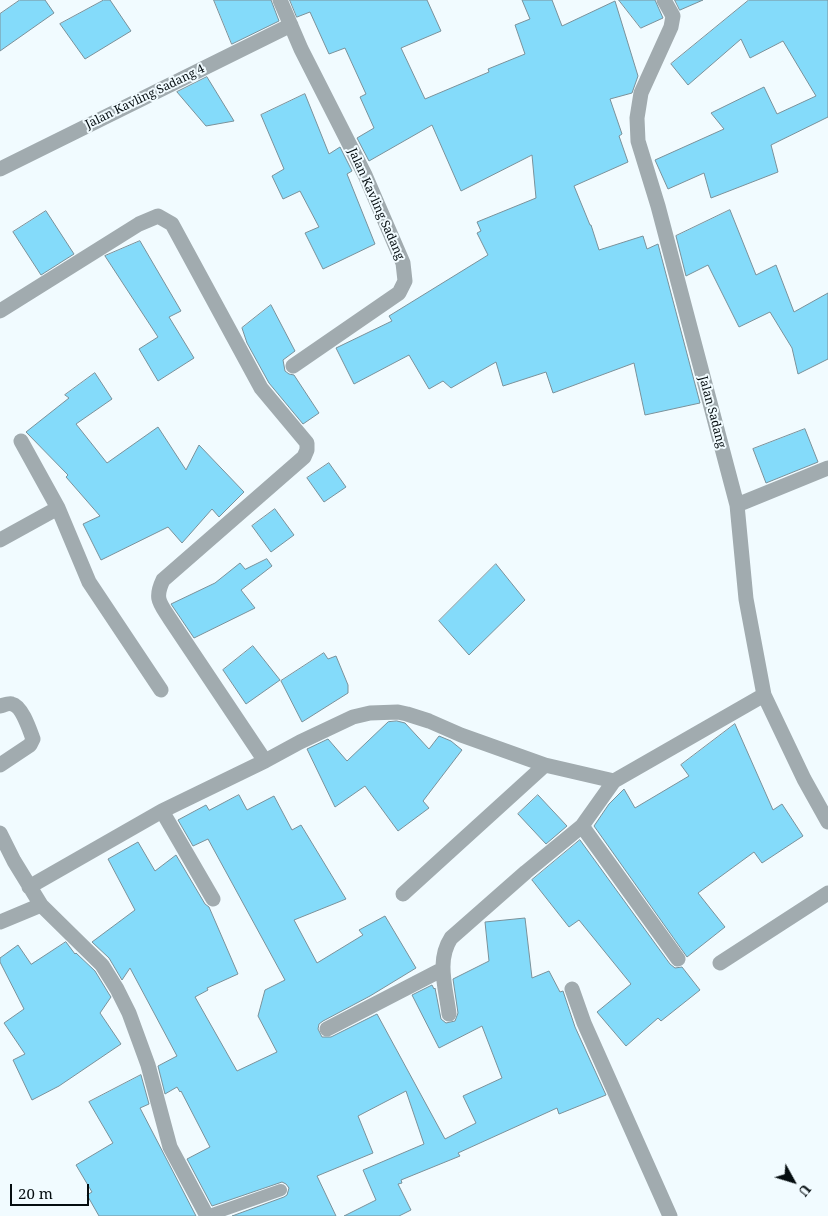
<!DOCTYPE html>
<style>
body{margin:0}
#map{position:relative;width:828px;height:1216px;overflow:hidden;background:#f1fbff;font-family:"Noto Serif",serif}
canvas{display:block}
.north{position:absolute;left:768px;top:1156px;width:50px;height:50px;-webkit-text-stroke:4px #f1fbff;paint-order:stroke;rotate:129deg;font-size:14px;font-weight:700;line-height:20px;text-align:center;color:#050d10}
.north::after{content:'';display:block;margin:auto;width:18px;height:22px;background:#050d10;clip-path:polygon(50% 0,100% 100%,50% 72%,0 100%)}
.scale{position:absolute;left:10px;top:1184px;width:79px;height:22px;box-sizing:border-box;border:2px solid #050d10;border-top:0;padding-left:6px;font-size:15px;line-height:18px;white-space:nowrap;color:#050d10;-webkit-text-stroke:4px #f1fbff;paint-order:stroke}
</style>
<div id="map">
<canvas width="828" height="1216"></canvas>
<div class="north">U</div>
<div class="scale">20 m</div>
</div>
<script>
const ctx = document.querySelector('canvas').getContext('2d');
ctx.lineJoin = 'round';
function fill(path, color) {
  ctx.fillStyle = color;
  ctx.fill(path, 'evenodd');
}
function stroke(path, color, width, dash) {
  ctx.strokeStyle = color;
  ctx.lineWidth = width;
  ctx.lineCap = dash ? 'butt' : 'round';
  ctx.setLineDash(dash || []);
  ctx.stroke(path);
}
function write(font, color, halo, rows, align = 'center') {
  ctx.font = font + ' "Noto Serif",serif';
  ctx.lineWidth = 4;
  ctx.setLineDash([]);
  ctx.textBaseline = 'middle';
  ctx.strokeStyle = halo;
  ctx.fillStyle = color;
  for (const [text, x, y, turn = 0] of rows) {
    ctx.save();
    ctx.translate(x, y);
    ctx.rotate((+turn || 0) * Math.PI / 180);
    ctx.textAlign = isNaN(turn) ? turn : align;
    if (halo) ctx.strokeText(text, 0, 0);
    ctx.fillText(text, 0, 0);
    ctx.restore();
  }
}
const building = new Path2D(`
 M20,0H45L54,13L0,51V14Z
 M104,0H110L131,31L85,59L60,24Z
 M214,0H271L279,21L232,44Z
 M290,0H427L441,31L401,48L425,99L489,72L488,69L525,54L515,25L530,19L522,0H552L562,26L615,1L638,76L632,93L610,99L622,134L619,136L628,162L574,186L590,225H591L599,250L643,236L647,249L658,244L700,403L645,415L634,363L553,393L546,372L503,386L496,362L451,388L443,381L429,389L409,355L354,384L336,348L392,321L389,316L488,255L477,233L481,231L477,222L536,198L532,155L461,191L432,125L369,161L357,138L374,128L360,97L366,94L345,48L329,54L310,12L297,17Z
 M619,0H655L663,18L641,28Z
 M675,0H703L680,10Z
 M749,0H828V117L771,145L778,172L711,198L704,173L668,189L655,160L724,129L711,113L764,87L777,114L816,96L783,41L750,58L741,39L688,85L671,64Z
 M207,77L234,121L206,126L177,92Z
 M305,94L329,154L340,147L352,171L347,174L375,244L323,269L305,233L319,227L300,191L283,199L272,176L284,169L261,115Z
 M730,210L756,275L776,265L794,312L828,293V359L798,374L792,348L770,312L739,327L708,265L686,276L676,236Z
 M46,211L74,254L41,275L13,232Z
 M140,241L181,311L169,317L194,358L158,381L139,349L158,337L105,256Z
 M271,305L295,351L283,360L285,371L289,374L294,375L319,413L303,424L269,383L247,343L242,328Z
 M95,373L112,399L76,424L107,463L158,427L186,470L199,445L244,492L219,517L212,509L182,543L168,527L101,560L83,524L100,516L66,477L68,475L26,432L69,398L65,395Z
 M805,429L818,462L766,483L753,449Z
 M329,463L346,487L324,502L307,478Z
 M275,509L294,535L271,552L252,526Z
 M267,559L272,566L241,590L255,608L194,638L171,604L215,583L240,563L245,569Z
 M496,564L525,600L469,655L439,621Z
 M253,646L280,680L246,704L223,670Z
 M324,653L328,659L336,656L348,685V693L302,722L281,681Z
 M397,721L405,723L429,749L439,736L451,741L462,750L423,801L429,808L398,831L365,786L335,807L307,749L328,739L347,761L388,722Z
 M735,724L773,810L782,804L803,836L762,863L754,852L698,893L725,927L687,957L594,826L609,804L624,789L635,808L689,776L681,765Z
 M239,795L247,810L274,796L292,830L301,825L346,899L294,920L317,963L363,935L359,930L385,916L416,968L370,996L323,1021L319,1024L318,1029L322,1037H331L377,1014L445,1139L476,1123L463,1096L502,1078L482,1026L439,1048L412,995L432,985L434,989L435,988L441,1019L446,1023L455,1021L458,1013L453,979L489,961L485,922L525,918L532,978L549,971L560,992L563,991L575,1027L606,1095L559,1114L557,1108L458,1153L460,1156L401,1180L402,1183L398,1184L411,1210L399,1216H344L376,1200L363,1170L424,1144L406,1091L358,1116L373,1153L317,1176L336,1216H232L284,1197L287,1195L289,1188L286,1184L282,1182L212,1206L187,1159L210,1147L181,1091L180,1092L177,1087L165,1094L158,1066L177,1056L130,968L122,980L109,958L92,942L135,910L108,859L138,842L155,871L176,855L205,904L209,907L238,974L207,988L208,990L195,997L237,1071L277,1052L258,1016L265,990L285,980L208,839L193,846L178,820L206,805L209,810Z
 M538,795L567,826L546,844L518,814Z
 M580,840L670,964L675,968L682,967L700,990L661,1021L658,1018L626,1046L597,1012L631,984L579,920L569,927L532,880Z
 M66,942L75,954L76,953L95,971L109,994L111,997L100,1013L121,1044L59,1086L32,1100L13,1060L25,1054L4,1023L24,1009L0,962V958L18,945L31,964Z
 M141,1075L149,1104L140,1108L196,1216H99L87,1195L92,1192L76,1165L113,1143L89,1102Z`);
const lane = new Path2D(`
 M207,1216L281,1190`);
const street = new Path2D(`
 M280,0L301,49L365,175L403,263L405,281L399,293L293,366
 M664,0L673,16L671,27L641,93L637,118L638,141L658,206L737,505L746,599L764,695L804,779L828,822
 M0,169L291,25
 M0,311L139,224L158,216L172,224L261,388L307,443V450L304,457L163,580C154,599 160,603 170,619L265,761
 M21,441L58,508L89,582L161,690
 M737,505L828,468
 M0,540L58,508
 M0,706C4,705 9,703 12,704C22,706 30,731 33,739L30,745L0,765
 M162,811L213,899
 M582,826L678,959
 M0,833L14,861L41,905L102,965L117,989L129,1013L148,1065L170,1147L207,1216
 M29,887L162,811L265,761L300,742L353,717L370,713L398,712L407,714L429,721L461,735L545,765L614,781L764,695
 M403,894L545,765
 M0,922L41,905
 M720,963L828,893
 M572,989L584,1023L670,1216
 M449,1014C446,988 436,961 451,938L526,872L582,826L614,781
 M327,1029L443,969`);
const streetNames = [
 ["Jalan Kavling Sadang 4",145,97,-26],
 ["Jalan Kavling Sadang",376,204,66],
 ["Jalan Sadang",712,412,75]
];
fill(building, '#84dbfa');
stroke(building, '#7a919a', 1);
stroke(lane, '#a1abaf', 12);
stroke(street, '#a1abaf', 15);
write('12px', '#050d10', '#f1fbff', streetNames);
</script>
